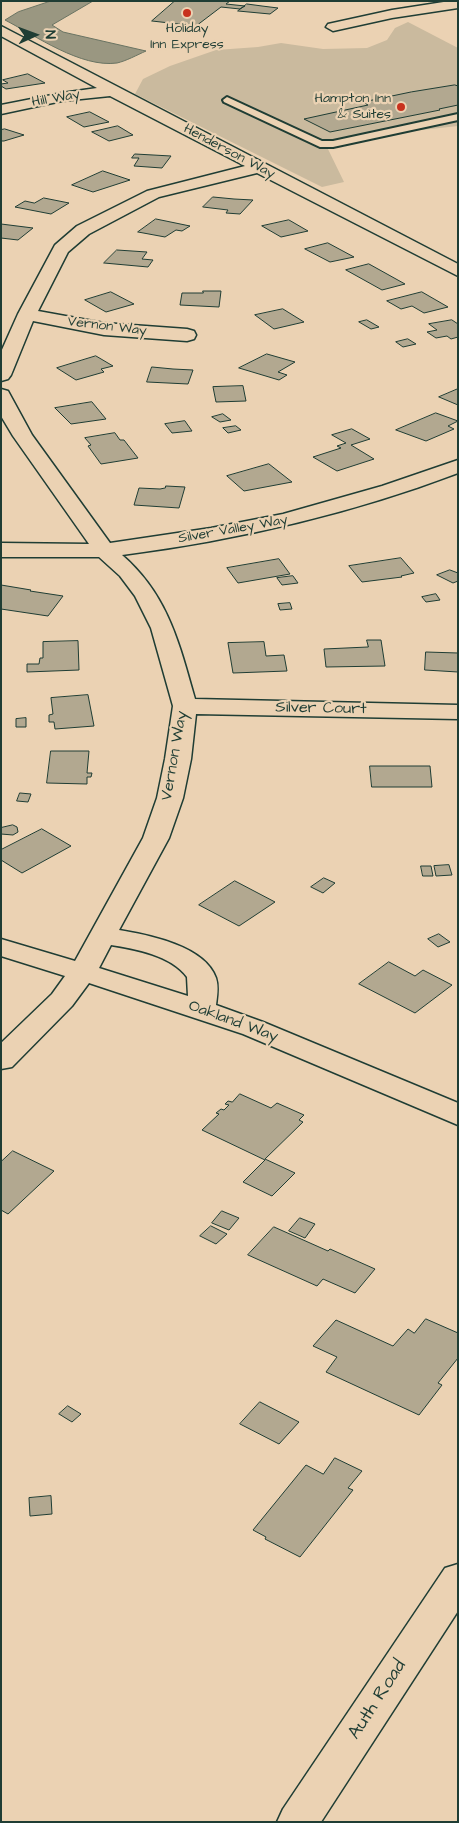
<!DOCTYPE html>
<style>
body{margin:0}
#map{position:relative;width:459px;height:1823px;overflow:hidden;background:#ebd2b3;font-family:"Architects Daughter",sans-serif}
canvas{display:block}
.frame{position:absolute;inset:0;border:2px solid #1f3d34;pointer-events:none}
.north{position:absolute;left:10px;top:10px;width:50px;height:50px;-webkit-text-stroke:4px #ebd2b3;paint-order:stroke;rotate:88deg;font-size:14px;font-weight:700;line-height:20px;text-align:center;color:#1f3d34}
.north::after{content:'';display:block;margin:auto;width:18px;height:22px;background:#1f3d34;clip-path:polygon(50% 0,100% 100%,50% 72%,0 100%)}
</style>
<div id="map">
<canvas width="459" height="1823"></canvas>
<div class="frame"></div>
<div class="north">N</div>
</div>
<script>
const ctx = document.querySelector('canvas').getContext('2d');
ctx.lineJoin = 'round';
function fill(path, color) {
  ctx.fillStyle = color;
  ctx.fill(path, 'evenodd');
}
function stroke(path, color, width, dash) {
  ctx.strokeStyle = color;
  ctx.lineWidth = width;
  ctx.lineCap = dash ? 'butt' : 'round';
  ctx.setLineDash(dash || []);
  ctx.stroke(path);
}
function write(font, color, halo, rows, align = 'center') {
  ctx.font = font + ' "Architects Daughter",sans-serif';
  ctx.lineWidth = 4.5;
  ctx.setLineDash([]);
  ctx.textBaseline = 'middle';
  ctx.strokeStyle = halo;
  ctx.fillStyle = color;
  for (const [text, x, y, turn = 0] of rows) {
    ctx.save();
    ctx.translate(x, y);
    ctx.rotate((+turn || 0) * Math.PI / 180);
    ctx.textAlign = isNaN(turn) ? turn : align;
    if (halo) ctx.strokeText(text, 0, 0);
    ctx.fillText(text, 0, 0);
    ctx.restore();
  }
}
const green = new Path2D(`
 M408,22L458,48V126L358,137L326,145L344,182L322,187L135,94L143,79L170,66L216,50L258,47L281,43L323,49L367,48L387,40L395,28Z`);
const water = new Path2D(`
 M51,1H93L52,25L63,32L146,51C137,55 126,61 117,63C81,68 36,36 5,20L18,12Z`);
const building = new Path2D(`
 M175,1H230L226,4L245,6L240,9L221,7L196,26L152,21Z
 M247,4L262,6L278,8L270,14L238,11Z
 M28,74L45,83L6,89L1,86V84L8,83L3,80Z
 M455,85L458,86V105L439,109L440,110L330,132L304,119L368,105L363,102L411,92Z
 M90,112L109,122L84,127L67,117Z
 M118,126L133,135L109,141L92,132Z
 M5,129L24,135L4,141H1V130Z
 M135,154L171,156L162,168L134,166L139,158H132Z
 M103,171L130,180L93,192L72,185Z
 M213,197L234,199L253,200L240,214L226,213L228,210L203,207Z
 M44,198L69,203L51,214L15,207L25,201L34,203Z
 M156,219L190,226L182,231L176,230L165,237L138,232Z
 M289,220L308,231L281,237L262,226Z
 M1,224L33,228L18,240L1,238Z
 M328,243L354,257L330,262L305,249Z
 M117,250L147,252L142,259L153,260L148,267L104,263Z
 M369,264L405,284L382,290L346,270Z
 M203,291H221L219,307L180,305L182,293H203Z
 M111,292L134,304L106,312L85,300Z
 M422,292L448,307L424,313L412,306L401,309L387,301Z
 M283,309L304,322L274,329L255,315Z
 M367,320L379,327L371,329L359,322Z
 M452,320L458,324V337L451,339L447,336L436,338L427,332L437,330L429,324Z
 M408,339L416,344L403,347L396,342Z
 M267,354L295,362L278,372L287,375L279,380L239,368Z
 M96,356L113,366L101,369L104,372L76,380L57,368Z
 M152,367L173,369L193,370L188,384L147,382Z
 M243,386L246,401L216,402L213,387Z
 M458,389V405L439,397Z
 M92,402L106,419L71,424L55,408Z
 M436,413L458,421L448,426L454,429L426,441L396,430Z
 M223,414L231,420L220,422L212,417Z
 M185,421L192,431L172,433L165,424Z
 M236,426L241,430L228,433L223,428Z
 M352,429L370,439L351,445L374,459L337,471L313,457L341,448L337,446L346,443L332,435Z
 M115,433L120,440H124L138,458L101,464L88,446L91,445L85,438Z
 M269,464L292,482L244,491L227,476Z
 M166,486L185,487L179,508L134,505L139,488L160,489L165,488Z
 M401,558L414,573L401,576L402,577L362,582L349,566Z
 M279,559L290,574L238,583L227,568Z
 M450,570L458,573V581L453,583L437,575Z
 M293,576L298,583L282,585L277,578Z
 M1,585L31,590L30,591L63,596L48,616L1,609Z
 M436,594L440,600L426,602L422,597Z
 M290,603L292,609L280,610L278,604Z
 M367,640H381L385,666L326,667L324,649L368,647Z
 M78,641L79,670L27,672V664H39L40,658H43V642Z
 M264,642L266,656L284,655L287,671L233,673L228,643Z
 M426,652L458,653V672L425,670Z
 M88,695L94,726L55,729L54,722H49V715L53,714L51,698Z
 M26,718V727H16V719Z
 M51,751H89L87,773H92L91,777H87V784L47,783Z
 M370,766H430L432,787H372Z
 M20,793L31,794L28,802L17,801Z
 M13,825L17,827L18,832L13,835L1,834V828Z
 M42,829L71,846L22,873L1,860V850Z
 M449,865L452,875L436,876L434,866Z
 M421,866H431L433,876H423Z
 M324,878L335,883L323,893L311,887Z
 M235,881L275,902L239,926L199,905Z
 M439,934L450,942L438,947L428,939Z
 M389,962L415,976L423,970L452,985L415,1013L359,984Z
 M240,1094L271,1108L277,1103L304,1115L299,1120L303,1122L265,1159L295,1173L272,1196L243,1182L265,1160L202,1130L219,1114L216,1113L221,1109L224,1110L229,1105L225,1104L228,1101L232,1102Z
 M13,1151L54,1171L8,1214L1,1210V1162Z
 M222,1211L239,1218L229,1230L212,1223Z
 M300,1218L315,1224L305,1238L289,1231Z
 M211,1226L227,1234L216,1244L200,1236Z
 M274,1227L328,1251L330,1249L375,1269L355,1293L323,1279L317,1286L248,1255Z
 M426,1319L458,1333V1358L438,1383L442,1385L419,1415L326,1372L337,1357L313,1346L336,1320L393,1346L408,1329L414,1333Z
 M260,1402L299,1422L279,1444L240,1424Z
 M68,1406L81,1414L72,1422L59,1414Z
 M335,1458L362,1471L348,1488L353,1490L300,1557L265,1539L266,1537L253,1530L306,1465L323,1474Z
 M51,1496L52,1514L30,1516L29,1498Z`);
const service = new Path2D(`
 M227,97L322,141H333L458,114V120L333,147H320L224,102L223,100Z`);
const minor = new Path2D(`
 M450,1H458V8L392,18L333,31L326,27L328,24L392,10Z
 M1,26L458,264V276L257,173L159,197L89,234L68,252L38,311L104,323L187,329L194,331L196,335L194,339L187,341L104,335L33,321L11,375L8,379L1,381V352L18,314L55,245L77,226L147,191L245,166L110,96L62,101L1,114V105L62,93L97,88L1,36Z
 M1,389L8,391L32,435L110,543L211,528L283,514L382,486L458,460V473C350,514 237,540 122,555C168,595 179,643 195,699L458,705V719L196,714L191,759L183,798L169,838L119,930C149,935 205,946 216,978C219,987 217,997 216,1005L263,1022L458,1103V1125L243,1034L89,983L72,1006L12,1067L1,1069V1043L52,994L65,976L1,956V939L75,961L143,838L157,798L165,759L173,706L151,628L135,596L120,576L99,557H1V543L89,544L13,436L1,416ZM111,945C135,949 171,955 187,977L188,996L99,968Z`);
const secondary = new Path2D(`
 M458,1564V1611L321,1822H277L283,1809L445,1568Z`);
const markers = [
 [187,13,5,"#c8321e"],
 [401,107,5,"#c8321e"]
];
const farPoinames = [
 ["Holiday",187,29],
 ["Inn Express",187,45],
 ["Hampton Inn",391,99,"right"],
 ["& Suites",391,115,"right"]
];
const farStreetnames = [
 ["Hill Way",56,99,-10],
 ["Henderson Way",229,152,28],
 ["Vernon Way",107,327,7],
 ["Silver Valley Way",233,530,-10]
];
const streetNames = [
 ["Silver Court",321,709,1],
 ["Vernon Way",175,756,-80],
 ["Oakland Way",233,1022,20]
];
const nearStreetnames = [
 ["Auth Road",378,1700,-57]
];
fill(green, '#caba9e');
fill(water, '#9a9781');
stroke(water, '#697362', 1);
fill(building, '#b2a890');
stroke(building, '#1f3d34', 1);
stroke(service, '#1f3d34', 4);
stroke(minor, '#1f3d34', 3);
stroke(secondary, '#1f3d34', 3);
fill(service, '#ebd2b3');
fill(minor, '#ebd2b3');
fill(secondary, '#ebd2b3');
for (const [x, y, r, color] of markers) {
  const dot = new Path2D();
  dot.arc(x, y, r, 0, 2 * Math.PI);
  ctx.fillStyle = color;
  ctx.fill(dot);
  stroke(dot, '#ebd2b3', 2);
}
write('14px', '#1f3d34', '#ebd2b3', farPoinames);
write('14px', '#1f3d34', '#ebd2b3', farStreetnames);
write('16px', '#1f3d34', '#ebd2b3', streetNames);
write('19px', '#1f3d34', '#ebd2b3', nearStreetnames);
</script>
